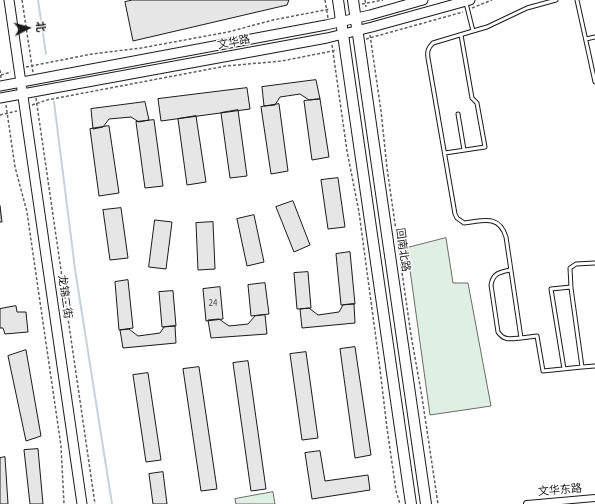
<!DOCTYPE html>
<meta charset="utf-8">
<style>
body{margin:0}
#map{position:relative;width:595px;height:504px;overflow:hidden;background:#fff;font-family:"Source Sans 3","Noto Sans SC",sans-serif}
canvas{display:block}
.north{position:absolute;left:8px;top:8px;width:40px;height:40px;-webkit-text-stroke:3px #fff;paint-order:stroke;rotate:84deg;font-size:11px;font-weight:700;line-height:16px;text-align:center;color:#1a1a1a}
.north::after{content:'';display:block;margin:auto;width:14px;height:18px;background:#1a1a1a;clip-path:polygon(50% 0,100% 100%,50% 72%,0 100%)}
</style>
<div id="map">
<canvas width="595" height="504"></canvas>
<div class="north">北</div>
</div>
<script>
const ctx = document.querySelector('canvas').getContext('2d');
ctx.lineJoin = 'round';
function fill(path, color) {
  ctx.fillStyle = color;
  ctx.fill(path, 'evenodd');
}
function stroke(path, color, width, dash) {
  ctx.strokeStyle = color;
  ctx.lineWidth = width;
  ctx.lineCap = dash ? 'butt' : 'round';
  ctx.setLineDash(dash || []);
  ctx.stroke(path);
}
function write(font, color, halo, rows, align = 'center') {
  ctx.font = font + ' "Source Sans 3","Noto Sans SC",sans-serif';
  ctx.lineWidth = 3;
  ctx.setLineDash([]);
  ctx.textBaseline = 'middle';
  ctx.strokeStyle = halo;
  ctx.fillStyle = color;
  for (const [text, x, y, turn = 0] of rows) {
    ctx.save();
    ctx.translate(x, y);
    ctx.rotate((+turn || 0) * Math.PI / 180);
    ctx.textAlign = isNaN(turn) ? turn : align;
    if (halo) ctx.strokeText(text, 0, 0);
    ctx.fillText(text, 0, 0);
    ctx.restore();
  }
}
const green = new Path2D(`
 M446,238L453,283H468L491,406L430,415L407,248Z
 M273,492L275,504H236L235,499Z`);
const stream = new Path2D(`
 M38,0L46,54
 M54,102L75,269L112,504`);
const building = new Path2D(`
 M133,0H289L287,5L133,41L125,2Z
 M316,80L320,99L309,100L300,94L280,97L275,105L264,106L262,87Z
 M247,88L250,109L161,121L158,99Z
 M320,99L329,157L312,160L304,101Z
 M145,102L149,120L139,122L131,117L109,119L103,127L93,129L91,109Z
 M279,104L288,171L271,174L261,107Z
 M238,110L247,176L230,178L221,113Z
 M196,116L206,182L187,185L178,119Z
 M154,120L163,186L145,188L136,122Z
 M109,126L119,193L99,196L90,129Z
 M338,178L345,227L328,229L321,180Z
 M293,201L310,245L294,252L276,207Z
 M0,206L2,222H0Z
 M121,208L128,258L110,260L103,210Z
 M254,215L264,262L247,266L237,219Z
 M155,220L172,222L166,269L149,267Z
 M213,222L215,269L198,270L196,223Z
 M350,252L355,304L341,305L336,254Z
 M308,272L311,308L297,309L294,273Z
 M128,280L133,328L119,330L115,282Z
 M265,283L269,314L251,316L248,285Z
 M220,287L223,319L206,321L203,289Z
 M173,291L176,326L162,327L159,292Z
 M354,304L355,323L302,328L300,309L309,308L318,315L339,312L343,305Z
 M16,306L17,312H26L28,332L5,334L3,328H0V309Z
 M265,315L267,334L211,338L208,320L219,319L229,326L248,324L255,316Z
 M175,326L176,343L123,348L120,330L129,329L138,336L160,333L164,327Z
 M355,347L371,455L355,458L340,349Z
 M26,350L41,436L26,441L8,356Z
 M306,352L318,438L302,440L290,354Z
 M248,361L266,489L251,491L233,363Z
 M199,367L217,489L201,491L183,369Z
 M148,373L161,460L146,462L133,375Z
 M38,449L43,504H30L24,450Z
 M320,451L325,481L368,475L370,490L312,499L305,453Z
 M5,457L8,504H0V458Z
 M163,472L167,504H153L149,474Z`);
const path = new Path2D(`
 M22,0L33,73
 M325,0L328,18
 M365,0L366,7
 M362,4L383,0
 M472,8L492,0
 M370,35L381,111L387,168L411,335L422,397L438,504
 M366,39L463,12
 M332,45L347,151L359,212L379,361L387,428L396,491L400,504
 M26,67L92,54L141,48L228,32L273,20L330,9
 M0,70L1,78
 M1,75L11,72
 M36,98L95,504
 M6,105L15,167L27,212L29,226L61,446L64,504
 M32,105L47,100L226,66L282,61L337,50
 M0,115L17,111`);
const lane = new Path2D(`
 M577,0L595,82
 M466,3L473,31L433,43C428,48 427,51 428,58L455,214L457,218L464,223C483,221 499,214 506,237L521,338C511,339 504,341 498,332L491,285C493,273 500,272 510,270
 M473,31L487,27L527,8L556,0
 M586,39L595,37
 M458,114L464,150
 M445,153L485,147L477,103L472,98L461,35
 M595,263L576,264L570,268L571,288L582,367L595,366
 M521,338L537,336L543,371L582,367
 M564,369L551,289L571,287`);
const street = new Path2D(`
 M527,504L595,498`);
const secondary = new Path2D(`
 M9,0L82,504
 M0,86L326,25L370,15L423,0
 M0,98L327,38L372,27L470,0`);
const primary = new Path2D(`
 M338,0L411,504
 M353,0L426,504`);
const numberNames = [
 ["24",213,304]
];
const streetNames = [
 ["文华路",234,43,-11],
 ["回南北路",402,250,82],
 ["龙锦二街",64,297,82],
 ["文华东路",560,491,-5]
];
fill(green, '#e0efe3');
stroke(green, '#6a6a6a', 1);
stroke(stream, '#c6d2dc', 2);
fill(building, '#e6e6e6');
stroke(building, '#1a1a1a', 1);
stroke(lane, '#1a1a1a', 5);
stroke(street, '#1a1a1a', 8);
stroke(secondary, '#1a1a1a', 11);
stroke(primary, '#1a1a1a', 12);
stroke(path, '#5f5f5f', 1.5, [3, 2]);
stroke(lane, '#fff', 3);
stroke(street, '#fff', 6);
stroke(secondary, '#fff', 9);
stroke(primary, '#fff', 10);
write('9px', '#4d4d4d', null, numberNames);
write('11px', '#1a1a1a', '#fff', streetNames);
</script>
